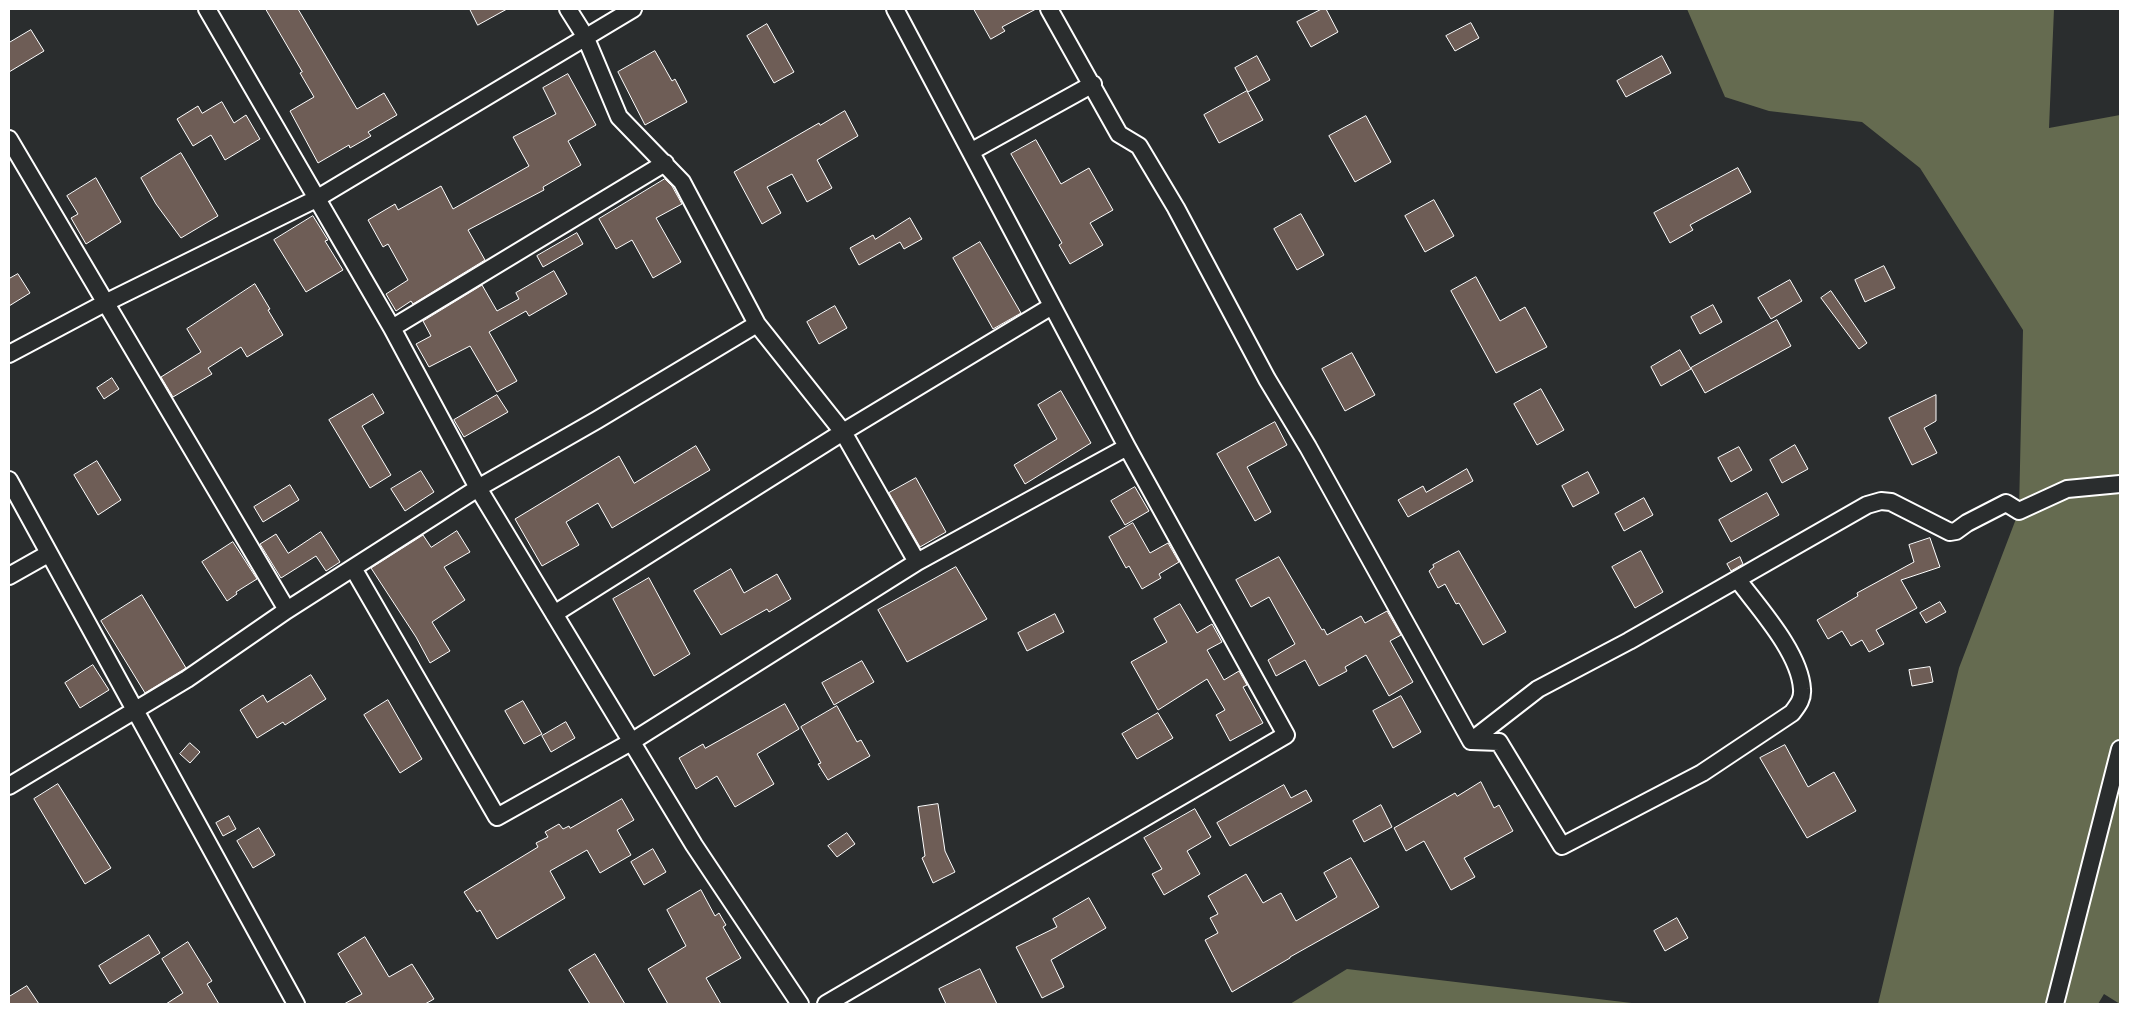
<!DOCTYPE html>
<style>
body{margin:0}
#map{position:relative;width:2129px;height:1013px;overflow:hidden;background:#2a2d2e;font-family:Mynerve,sans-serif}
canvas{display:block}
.frame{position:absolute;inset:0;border:10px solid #fff;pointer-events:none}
</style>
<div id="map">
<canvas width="2129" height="1013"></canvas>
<div class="frame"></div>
</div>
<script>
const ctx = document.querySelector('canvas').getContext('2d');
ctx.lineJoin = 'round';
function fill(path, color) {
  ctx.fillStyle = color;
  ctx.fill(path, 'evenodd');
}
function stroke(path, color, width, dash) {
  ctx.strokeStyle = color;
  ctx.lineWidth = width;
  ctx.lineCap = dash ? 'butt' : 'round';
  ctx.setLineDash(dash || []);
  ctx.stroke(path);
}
const green = new Path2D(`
 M1687,9H2054L2049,128L2120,115V1004L2104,994L2098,1004H1878L1959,668L2019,511L2023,330L1920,168L1862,122L1769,111L1725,97Z
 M1347,969L1640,1004H1290Z`);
const building = new Path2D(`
 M266,9H298L357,109L384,93L397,115L368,132L371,136L350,148L349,145L318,163L290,111L314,97L300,73L302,72Z
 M470,9H507L478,25Z
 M974,9H1036L1002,27L1005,31L991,39Z
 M1322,9H1326L1338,32L1311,47L1297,22Z
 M1471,23L1479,38L1455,51L1446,36Z
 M767,24L794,72L774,83L747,36Z
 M31,30L44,51L9,72V43Z
 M655,51L672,81L675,79L687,102L645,125L618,72Z
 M1257,56L1270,80L1248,92L1235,68Z
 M1662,56L1671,73L1626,97L1617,81Z
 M568,74L596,125L568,141L581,165L543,187L544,190L468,230L485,260L413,304L411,301L396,311L386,294L408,280L388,244L383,247L368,220L395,204L398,210L441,186L453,209L529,166L513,137L556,114L543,88Z
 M1247,91L1263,120L1219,143L1204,115Z
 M222,102L234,123L246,115L260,139L225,160L211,135L193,146L177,119L198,106L202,113Z
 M845,111L858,136L817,160L832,188L807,202L792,174L767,187L781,213L762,224L734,172L819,123L820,125Z
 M1366,116L1391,162L1355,182L1329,136Z
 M1036,140L1061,184L1089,168L1113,210L1090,223L1103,245L1070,264L1059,245L1062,243L1011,154Z
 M181,153L218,216L181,238L156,204L141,178Z
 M1738,168L1751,192L1690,225L1693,230L1670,243L1654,213Z
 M96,178L121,222L86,244L71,218L78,214L67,196Z
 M665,179L672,186L682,204L656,218L681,262L653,278L632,240L616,249L599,219Z
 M1434,200L1454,236L1425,252L1405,216Z
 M1301,214L1324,255L1297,270L1274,229Z
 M313,216L328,240L325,241L343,270L306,292L274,240Z
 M910,218L922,239L904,249L900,242L859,265L850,248L873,235L875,239Z
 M577,233L583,244L543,267L537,256Z
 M980,242L1021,313L993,329L953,258Z
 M1884,266L1895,288L1865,302L1855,280Z
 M554,271L567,294L529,316L526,311L489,332L517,381L497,392L470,346L429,367L416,344L431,336L423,321L482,285L497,311L519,299L516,293Z
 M18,274L30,293L9,306V279Z
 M1476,277L1500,321L1525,307L1547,347L1496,373L1451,291Z
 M1790,280L1802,301L1771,319L1758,298Z
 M255,284L270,309L268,310L283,335L247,357L241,347L208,368L212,374L173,397L161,377L201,352L187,329Z
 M1831,291L1867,343L1859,349L1821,298Z
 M1713,305L1722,322L1700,334L1691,317Z
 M835,306L847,328L819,344L807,322Z
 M1777,320L1791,346L1705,393L1691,368Z
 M1680,350L1691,369L1661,386L1651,367Z
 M1352,353L1375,395L1345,411L1322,369Z
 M112,378L119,389L104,399L97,388Z
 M1541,389L1564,430L1537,445L1514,404Z
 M1061,391L1091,443L1025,484L1014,465L1057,439L1038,405Z
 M373,394L384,413L362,426L391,475L370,488L329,420Z
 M497,395L508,412L464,437L454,420Z
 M1936,395V421L1924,428L1937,453L1912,465L1889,418Z
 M1275,422L1287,445L1247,467L1271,512L1255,521L1217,454Z
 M1795,445L1808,469L1782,483L1770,460Z
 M696,446L710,470L612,528L598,503L566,522L579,545L542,566L515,519L619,456L634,483Z
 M1739,447L1752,470L1731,482L1718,458Z
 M97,461L121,500L98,515L74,475Z
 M1467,469L1473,481L1408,517L1398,500L1423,486L1426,492Z
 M421,471L434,492L405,511L391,489Z
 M1588,472L1599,493L1573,507L1562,486Z
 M916,478L946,532L920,547L889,493Z
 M290,485L299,500L263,522L254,507Z
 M1135,487L1149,511L1125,525L1111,501Z
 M1767,493L1779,515L1731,542L1719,520Z
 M1644,498L1653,515L1624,531L1615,514Z
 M1133,523L1150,553L1168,543L1179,562L1159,574L1161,578L1142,589L1129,566L1126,568L1109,537Z
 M457,531L470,552L444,567L465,600L432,622L450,651L430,663L416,637L371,568L423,535L431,547Z
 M321,532L340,562L326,571L316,556L281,578L260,544L276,534L288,553Z
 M1930,538L1940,567L1901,580L1917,608L1876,630L1884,644L1869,652L1862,640L1851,646L1842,631L1828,639L1817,620L1858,596L1857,593L1914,562L1909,545Z
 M233,542L257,579L236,592L237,594L227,601L202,562Z
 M1459,551L1506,632L1483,645L1459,603L1456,604L1445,584L1438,588L1429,571L1434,567L1433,565Z
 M1641,551L1663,592L1635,608L1612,567Z
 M1279,557L1322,630L1324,629L1327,635L1361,616L1365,623L1387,611L1401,635L1390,641L1413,682L1389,696L1366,655L1345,667L1347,671L1319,686L1305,660L1276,676L1268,660L1295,644L1269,597L1251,607L1236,580Z
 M1740,557L1743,564L1731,571L1727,564Z
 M956,567L987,619L907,662L878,610Z
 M731,569L744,593L777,574L791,599L769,612L767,609L721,635L694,591Z
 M649,578L690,654L654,676L613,599Z
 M142,595L186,668L145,693L101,621Z
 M1940,602L1946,612L1926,623L1920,613Z
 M1180,604L1197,633L1212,624L1222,642L1207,650L1224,680L1239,671L1247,685L1243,687L1263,723L1230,741L1216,715L1225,710L1207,679L1158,710L1131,662L1167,642L1154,619Z
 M1055,614L1064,632L1027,651L1018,633Z
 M862,661L874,682L834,705L822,683Z
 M93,665L109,690L80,708L65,683Z
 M1930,667L1933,682L1912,686L1909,670Z
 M311,675L326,699L285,725L283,722L257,738L240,710L263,695L267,702Z
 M1401,696L1421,732L1393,748L1373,711Z
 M388,700L422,759L400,773L364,715Z
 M523,701L542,734L524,744L505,711Z
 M785,704L799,729L757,754L774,784L735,807L717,776L696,789L679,758L703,744L705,748Z
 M837,706L857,742L861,740L870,756L828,780L818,764L821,763L801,727Z
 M1158,713L1173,738L1137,759L1122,734Z
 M566,722L575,738L551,752L542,736Z
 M190,743L200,752L190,763L180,754Z
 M1785,745L1808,787L1834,772L1856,811L1807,838L1760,758Z
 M1481,782L1494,808L1499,805L1513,831L1464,858L1475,877L1451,890L1424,841L1406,851L1394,828L1455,793L1457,796Z
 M58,784L111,868L85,884L34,799Z
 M1284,785L1291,798L1306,790L1312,801L1230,846L1217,823Z
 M622,799L634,820L617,830L631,855L600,873L587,850L550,871L565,898L497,939L480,910L477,912L464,892L538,847L536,843L548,837L545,832L559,824L563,829L569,826L570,828Z
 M938,804L945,851L955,872L933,883L922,858L925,856L918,807Z
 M1381,805L1392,827L1364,842L1353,821Z
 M1195,809L1211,837L1187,851L1200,874L1164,895L1152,874L1162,869L1144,838Z
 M229,816L236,829L223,836L216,823Z
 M259,828L275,855L253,868L237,841Z
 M847,833L855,844L837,857L828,846Z
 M653,849L666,872L644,885L631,862Z
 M1351,858L1379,907L1290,957V958L1232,992L1205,940L1218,933L1210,918L1218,914L1208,896L1246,874L1263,903L1281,893L1296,921L1337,897L1324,873Z
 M701,890L715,916L719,913L726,925L723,927L741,958L706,978L721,1004H668L648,969L686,946L667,910Z
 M1089,898L1106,928L1051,960L1064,987L1042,998L1016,947L1057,927L1053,919Z
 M1677,918L1688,938L1665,951L1654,931Z
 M149,935L160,953L110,984L99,966Z
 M365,937L389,977L412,964L434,999L425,1004H344L362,994L338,954Z
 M188,942L212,981L207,984L219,1004H166L183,993L162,959Z
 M595,954L625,1004H590L569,970Z
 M980,969L997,1004H946L939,989Z
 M27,986L39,1004H9V997Z`);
const minor = new Path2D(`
 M207,9L392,328L478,488L694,845L800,1004
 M568,9L585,36L619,117L682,182L757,324L843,432L917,562
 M1049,9L1119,134L1139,146L1176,208L1267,379L1308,447L1471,741L1499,742L1562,846L1702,773L1792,713C1798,705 1803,699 1802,689C1800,653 1759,608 1738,580
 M9,139L287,610
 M972,151L1093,84
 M392,328L665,163
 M9,354L105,303L316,199L633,9
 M9,480L296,1004
 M353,568L497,817L631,742L917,562L1127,447
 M9,576L48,554
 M554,614L843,432L1052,306
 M1471,741L1538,689L1629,641L1867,505L1881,501L1891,502L1950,532L1956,531L1967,523L2006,503L2019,511L2067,489L2120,484
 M9,786L187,679L287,610L478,488L597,420L757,324
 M826,1004L1286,735L1127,447L895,9
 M2055,1004L2120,749`);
fill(green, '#656b50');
fill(building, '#6e5d56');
stroke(building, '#fff', 1);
stroke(minor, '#fff', 20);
stroke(minor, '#2a2d2e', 16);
</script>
